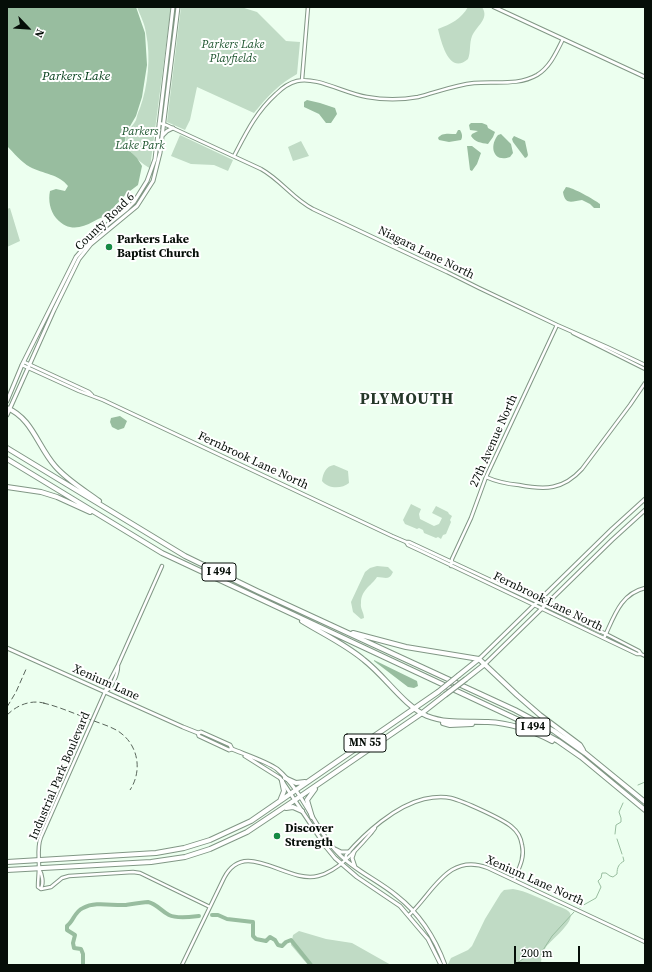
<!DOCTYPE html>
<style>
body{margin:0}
#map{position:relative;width:652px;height:972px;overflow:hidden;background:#ecffef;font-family:"Source Serif 4",serif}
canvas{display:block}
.frame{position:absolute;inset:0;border:8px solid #060e08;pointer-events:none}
.north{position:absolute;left:8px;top:8px;width:40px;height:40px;-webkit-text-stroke:3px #fff;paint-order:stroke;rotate:115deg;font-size:11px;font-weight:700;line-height:16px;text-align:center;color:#060e08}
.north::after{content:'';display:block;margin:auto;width:14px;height:18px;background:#060e08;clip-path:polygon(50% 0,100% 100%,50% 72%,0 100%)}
.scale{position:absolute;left:514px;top:946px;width:66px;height:18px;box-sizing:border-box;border:2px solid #060e08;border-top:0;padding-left:5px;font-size:12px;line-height:14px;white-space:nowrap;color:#060e08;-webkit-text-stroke:3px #fff;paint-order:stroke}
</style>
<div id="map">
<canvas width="652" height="972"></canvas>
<div class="frame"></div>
<div class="north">N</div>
<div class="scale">200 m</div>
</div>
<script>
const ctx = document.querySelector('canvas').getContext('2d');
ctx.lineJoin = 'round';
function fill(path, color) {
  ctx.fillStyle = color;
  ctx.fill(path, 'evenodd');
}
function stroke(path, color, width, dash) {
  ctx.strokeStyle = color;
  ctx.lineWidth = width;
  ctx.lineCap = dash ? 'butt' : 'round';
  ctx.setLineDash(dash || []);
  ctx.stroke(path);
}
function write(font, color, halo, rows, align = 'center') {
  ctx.font = font + ' "Source Serif 4",serif';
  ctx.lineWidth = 4;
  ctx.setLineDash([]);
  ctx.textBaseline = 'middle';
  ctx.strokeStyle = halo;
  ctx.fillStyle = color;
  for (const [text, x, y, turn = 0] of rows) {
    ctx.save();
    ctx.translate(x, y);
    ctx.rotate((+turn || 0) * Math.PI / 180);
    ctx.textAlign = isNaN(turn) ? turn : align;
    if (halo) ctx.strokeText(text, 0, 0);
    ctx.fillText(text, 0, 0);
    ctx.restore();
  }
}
const green = new Path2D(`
 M137,7H171L150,168C141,164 126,150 126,139C126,131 133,126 136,120C137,116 138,112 140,108C148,86 151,57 146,33C145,24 140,15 137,7Z
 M181,7H241L257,12L286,41L300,42L297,74C279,84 267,97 254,113L197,87L190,120L185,130L167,122Z
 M468,7H482C490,19 476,26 472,36C469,44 471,52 468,59C449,76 441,41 438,29C451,24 461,19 468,7Z
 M180,135L233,160L228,171L214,165L191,164L171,156Z
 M301,141L309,156L293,161L288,147Z
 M10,208L20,241L7,247V209Z
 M334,465L348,471L349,483C342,489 328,489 322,481C323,473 326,466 334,465Z
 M411,504L421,509L419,514L420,519L434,526L439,524L442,518L432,513L436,506L448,512L449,514L452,516L450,520L451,522L446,534L443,535L441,539L438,537L436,538L424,533L423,530L419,528L417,529L405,524L403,520Z
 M377,566L388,567L393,572C389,581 385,577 377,577C371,586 361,590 361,603C360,609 364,612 364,618L361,619L353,612L351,602L365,572L370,568Z
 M513,889C526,891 539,898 551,903C556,906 567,908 570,913C575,922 551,940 546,947C542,953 541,959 541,965H449L448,964L451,958L468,950L472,946L485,919L501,893L504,890Z
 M299,931L326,939L352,943L391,965H308L291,945L293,935Z`);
const water = new Path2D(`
 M7,7H136L145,33L147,65L142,97L136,116L126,133L125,142L127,148L137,158L142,166L138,185L126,194L113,208V213C93,218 76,240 56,218C50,211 48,200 50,191L56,189L65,191L68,186C59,174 43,174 30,167C21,162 14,153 7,146Z
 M307,100L320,103L335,108L337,114L331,123H326L319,114L304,107V102Z
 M471,123H482L487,125L488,128L495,132L493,137L488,144C481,143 475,142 471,136L472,134L478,131L470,130L469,125Z
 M458,130H460C462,133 463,137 461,140L449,142L439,140L438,138C442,132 450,134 456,134Z
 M501,134L511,144L513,153L510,157C493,163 489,146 498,135Z
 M514,136L525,141L528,155L527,157L525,158L513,142L512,139Z
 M467,146H472L481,153L477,164L472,171L470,170Z
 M566,187C572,187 595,200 600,204V208H594L590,204L582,200C573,201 565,206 563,192Z
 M120,416L127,421L124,428L118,430L112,427L110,422L111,418Z
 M374,660L417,681L418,686L414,688L408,687L374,661Z`);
const stream = new Path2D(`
 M638,785L645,782
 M615,834L616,825L621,822V818L619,812L623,803
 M617,839L622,854
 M580,907L596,898L601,887L598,881L601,878L602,873H606L610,876L613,877L617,874C617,867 619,864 624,861L623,857
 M514,965L526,957L537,954L543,950L552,936L574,912`);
const river = new Path2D(`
 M212,915H218L227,919L253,922V936L256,939L266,941L270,937L275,940L278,945L282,946L286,942L291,940L311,965
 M83,965V954L81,949L74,948L73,943L75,935L67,930V926C74,921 74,912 83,908C96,901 112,906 126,905C132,904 143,902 148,902C157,904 161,911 169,915C177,919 190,917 199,916`);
const minor = new Path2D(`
 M302,80L308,7
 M159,123L166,125L261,169C281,180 293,199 313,209L447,272L479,288L557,325L607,347L645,365
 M234,156C246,133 256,112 276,94C282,88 289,83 297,81C316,76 346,94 367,97C384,100 401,100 418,97C437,92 455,85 474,83C495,81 518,86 537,75C550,67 556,53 563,39
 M573,333L645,369
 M24,362L89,392L92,395
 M22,365L79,391L103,400L392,536L406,542H409L606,634L639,651L641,654L645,656
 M486,477C497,482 508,484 519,485C545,490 563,490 582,469L630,405L645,383
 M406,542L408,545L421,551L637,654H641
 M451,566L452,559L471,518L486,477L557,325
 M604,638C614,617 620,594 645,588
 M105,692C112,688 118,674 118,666
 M345,860L346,855C365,833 395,806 424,799C433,797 442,796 451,798C463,801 503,819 512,827C517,831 521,838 522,845C525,858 519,868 514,880
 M39,869C42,874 44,883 41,888
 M41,889L38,887C38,879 39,873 39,867C39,856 37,847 41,837L105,692L106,688L118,665L162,566
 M41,889L51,887L62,878L69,876L133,872L140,873L210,907
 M409,915C433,893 448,852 488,868L645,942
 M182,965L224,878C245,837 286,884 318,876C339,871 358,848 372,832L375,828`);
const major = new Path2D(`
 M494,7L645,77
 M163,135L167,131L173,128
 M7,401L22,365L76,257L97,233L127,209L134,202L147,181L155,159L173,7
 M7,415L54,310L79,259L91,244L137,206L153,181L160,153L178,7
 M7,648L183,727L198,733L201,732L230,745L232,749
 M479,659L612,529L645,499
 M485,664L612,540L645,510
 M198,733L199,736L229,750L232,749C244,754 268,762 277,769C304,792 314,828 338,853C355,871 378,880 397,896C420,914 435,938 445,965
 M245,756L280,778L326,847L335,858L357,877L400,906L428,939L441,965
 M335,849L341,852H349
 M354,852L352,858L355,867`);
const highway = new Path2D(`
 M7,408C32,418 38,447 55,466C67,480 84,490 99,501
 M7,448L185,556L257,591L515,710L554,731L585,753L645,802
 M7,459L162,553L523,722L558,741L581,757L645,810
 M7,487L41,492L57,497L90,512
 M302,621C323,634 345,644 364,660C385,676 404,706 427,716C447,724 467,721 488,722C510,723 531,730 552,741
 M353,633L406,647L479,659L517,695L540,715L580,745L583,750
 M459,675L479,659
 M466,679L485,664
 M443,723L450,725L472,724
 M285,778L296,783L305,782
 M280,801L284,791L282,781
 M286,808L293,807L302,811
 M312,817L307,800L315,789
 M7,862L156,853L184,848L210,840L251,821L438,692
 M7,870L151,862L185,857L210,849L247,832L295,800L422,713L445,695`);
const rail = new Path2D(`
 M43,703C57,706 70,712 84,717C95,722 108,725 118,731C138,744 143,770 130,790
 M7,707L16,692L27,667
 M7,715C18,704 33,699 47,704`);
const highwayBridge = new Path2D(`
 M438,692L459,675
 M445,695L466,679`);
const markers = [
 [109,247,4,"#158a43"],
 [277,836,4,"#158a43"]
];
const shields = [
 [219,572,34],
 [533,727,34],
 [365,743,42]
];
const shieldNames = [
 ["I 494",219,572],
 ["I 494",533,727],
 ["MN 55",365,743]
];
const parkNames = [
 ["Parkers Lake",233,45],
 ["Playfields",233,59],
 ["Parkers",140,132],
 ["Lake Park",140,146]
];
const streetNames = [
 ["County Road 6",105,222,-44],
 ["Niagara Lane North",426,253,26],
 ["27th Avenue North",494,441,-66],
 ["Fernbrook Lane North",253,461,25],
 ["Fernbrook Lane North",548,602,26],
 ["Xenium Lane",106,683,24],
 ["Industrial Park Boulevard",60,776,-67],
 ["Xenium Lane North",535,881,24]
];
const poiNames = [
 ["Parkers Lake",117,240],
 ["Baptist Church",117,254],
 ["Discover",285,829],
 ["Strength",285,843]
];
const waterNames = [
 ["Parkers Lake",76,77]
];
const districtNames = [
 ["PLYMOUTH",407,400]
];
fill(green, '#c0dbc5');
fill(water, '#98bd9f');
stroke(stream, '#98bd9f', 1);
stroke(river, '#98bd9f', 4);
stroke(minor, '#819785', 4.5);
stroke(major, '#819785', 5);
stroke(highway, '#819785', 6);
stroke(minor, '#fff', 2.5);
stroke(major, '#fff', 3);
stroke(highway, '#fff', 4);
stroke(rail, '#59655b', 1, [6, 3]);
stroke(highwayBridge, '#819785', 6, []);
stroke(highwayBridge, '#fff', 4);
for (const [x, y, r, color] of markers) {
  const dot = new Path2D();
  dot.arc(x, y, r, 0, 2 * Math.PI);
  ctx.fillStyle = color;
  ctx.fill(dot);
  stroke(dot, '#fff', 1.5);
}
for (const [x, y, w] of shields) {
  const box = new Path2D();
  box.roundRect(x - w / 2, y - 9, w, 18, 3);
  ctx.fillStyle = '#fff';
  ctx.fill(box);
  stroke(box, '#060e08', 1);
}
write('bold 11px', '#060e08', null, shieldNames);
write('italic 12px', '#1f5630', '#fff', parkNames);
write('12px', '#060e08', '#fff', streetNames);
write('bold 12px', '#060e08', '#fff', poiNames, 'left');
write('italic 13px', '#003c17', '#fff', waterNames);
ctx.letterSpacing = '1px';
write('bold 16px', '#243728', '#fff', districtNames);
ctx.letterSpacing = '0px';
</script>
